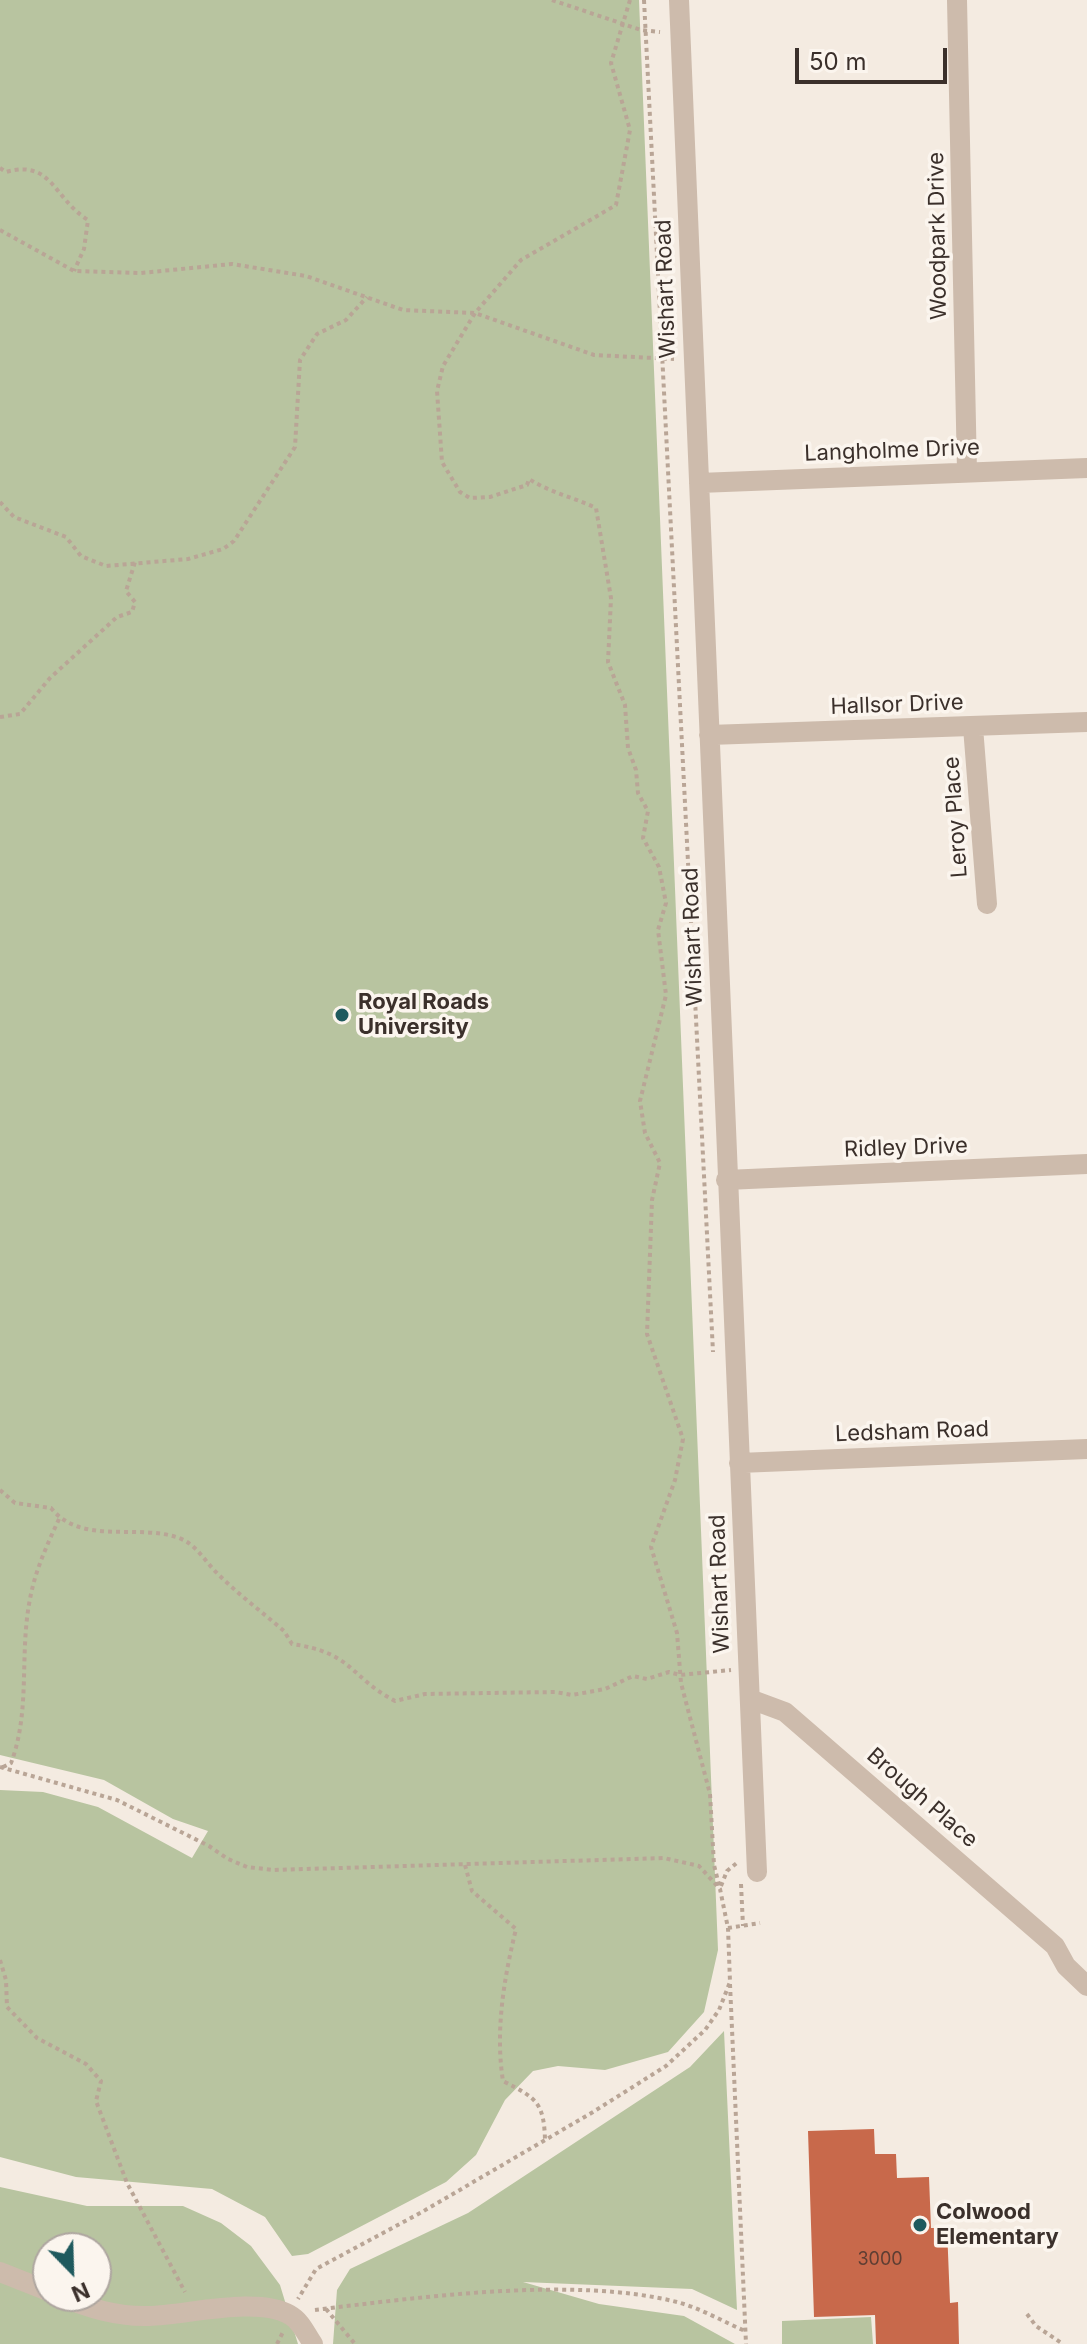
<!DOCTYPE html>
<style>
body{margin:0}
#map{position:relative;width:1087px;height:2344px;overflow:hidden;background:#f4ebe1;font-family:Inter,sans-serif}
canvas{display:block}
.north{position:absolute;left:32px;top:2232px;width:80px;height:80px;box-sizing:border-box;background:#fbf5ee;border:2px solid #aea6a0;border-radius:50%;rotate:157deg;font-size:22px;font-weight:700;line-height:32px;text-align:center;color:#3b302b}
.north::after{content:'';display:block;margin:auto;width:28px;height:36px;background:#1f5a5e;clip-path:polygon(50% 0,100% 100%,50% 72%,0 100%)}
.scale{position:absolute;left:795px;top:48px;width:152px;height:36px;box-sizing:border-box;border:4px solid #3b302b;border-top:0;padding-left:10px;font-size:24px;line-height:28px;white-space:nowrap;color:#3b302b;-webkit-text-stroke:6px #fbf5ee;paint-order:stroke}
</style>
<div id="map">
<canvas width="1087" height="2344"></canvas>
<div class="north">N</div>
<div class="scale">50 m</div>
</div>
<script>
const ctx = document.querySelector('canvas').getContext('2d');
ctx.lineJoin = 'round';
function fill(path, color) {
  ctx.fillStyle = color;
  ctx.fill(path, 'evenodd');
}
function stroke(path, color, width, dash) {
  ctx.strokeStyle = color;
  ctx.lineWidth = width;
  ctx.lineCap = dash ? 'butt' : 'round';
  ctx.setLineDash(dash || []);
  ctx.stroke(path);
}
function write(font, color, halo, rows, align = 'center') {
  ctx.font = font + ' Inter,sans-serif';
  ctx.lineWidth = 7;
  ctx.setLineDash([]);
  ctx.textBaseline = 'middle';
  ctx.strokeStyle = halo;
  ctx.fillStyle = color;
  for (const [text, x, y, turn = 0] of rows) {
    ctx.save();
    ctx.translate(x, y);
    ctx.rotate((+turn || 0) * Math.PI / 180);
    ctx.textAlign = isNaN(turn) ? turn : align;
    if (halo) ctx.strokeText(text, 0, 0);
    ctx.fillText(text, 0, 0);
    ctx.restore();
  }
}
const green = new Path2D(`
 M0,0H639L718,1950L704,2012L668,2052L605,2070L558,2066L533,2071L505,2100L476,2155L446,2182L308,2254L292,2256L265,2217L212,2189L76,2177L0,2157V1790L43,1792L98,1807L192,1858L208,1831L173,1819L104,1780L0,1755Z
 M724,2031L737,2310L692,2289L523,2282L599,2304L684,2316L735,2344H333L337,2290L350,2269L468,2213L690,2067Z
 M0,2187L87,2206H183L221,2223L251,2246L280,2285L298,2344H0ZM48,2248H96V2296H48Z
 M871,2317L873,2344H782V2321Z`);
const building = new Path2D(`
 M874,2129L875,2154H896L897,2178L929,2177L931,2228H947L950,2303L958,2302L959,2344H876L875,2315L814,2317L808,2131Z`);
const path = new Path2D(`
 M552,0L641,30L660,32
 M630,0L611,63L630,130L616,205L521,260L475,313L443,366L437,391L442,462L460,492L470,498L490,497L527,485L529,479C551,493 573,497 596,508L611,598L608,662L625,705L628,748L636,770L638,793L648,811L643,838L659,867L666,903L658,930L666,995L640,1101L645,1133L660,1163L652,1200L647,1334L683,1439L675,1480L651,1547L677,1633L681,1683L710,1794L714,1865L720,1889
 M644,0L713,1352
 M0,168L6,172C52,159 53,198 88,220L84,249L74,271
 M0,230L74,271L141,273L232,264L306,276L403,310L475,313L594,355L674,359
 M0,502L14,517L66,537L81,556L106,566L188,559L223,549L234,541L295,447L300,360L317,334L346,320L367,297
 M0,717L20,714L50,678L117,617L132,612L135,602L126,591L135,562
 M0,1490L15,1503L51,1508C81,1546 138,1523 179,1538C195,1544 203,1558 214,1570C235,1592 261,1611 284,1631L292,1644C354,1653 348,1676 395,1701L425,1694L555,1692L572,1695L605,1689L633,1676L647,1679L669,1672L680,1675L731,1670
 M0,1767L117,1800L209,1846L228,1859L247,1867L274,1870L664,1858L699,1866L720,1889L728,1928L730,1982L719,2010L705,2030L666,2066L593,2112L422,2212L316,2269L298,2299
 M3,1767L11,1763C31,1710 19,1654 30,1599C35,1571 47,1545 59,1519
 M465,1865L472,1891L516,1929C504,1978 495,2031 503,2081C536,2098 544,2102 545,2140
 M741,1884L743,1926
 M721,1886L727,1871L738,1862
 M728,1928L760,1923
 M0,1960L6,1980L7,2007L37,2038L86,2064L101,2081L96,2101L127,2183L185,2292
 M730,1984L746,2344
 M326,2309L355,2344
 M315,2310C421,2297 574,2276 677,2302C700,2308 724,2322 745,2331
 M1027,2314L1036,2326L1063,2344
 M277,2344L283,2332`);
const minor = new Path2D(`
 M679,0L757,1872
 M957,0L967,471
 M699,483L1087,468
 M973,727L987,904
 M709,735L1087,722
 M726,1180L1087,1164
 M739,1463L1087,1449
 M750,1699L785,1712L1055,1946L1066,1966L1087,1986
 M0,2272L48,2291
 M59,2296C89,2308 117,2317 149,2316C187,2315 257,2296 290,2315C301,2321 306,2334 313,2344`);
const markers = [
 [342,1015,8,"#1f5a5e"],
 [920,2225,8,"#1f5a5e"]
];
const numberNames = [
 ["3000",880,2260]
];
const streetNames = [
 ["Woodpark Drive",938,236,-91],
 ["Wishart Road",666,289,-92],
 ["Langholme Drive",892,451,-2],
 ["Hallsor Drive",897,705,-2],
 ["Leroy Place",956,817,-94],
 ["Wishart Road",693,937,-92],
 ["Ridley Drive",906,1148,-2],
 ["Ledsham Road",912,1432,-2],
 ["Wishart Road",720,1584,-92],
 ["Brough Place",922,1798,41]
];
const poiNames = [
 ["Royal Roads",358,1002],
 ["University",358,1027],
 ["Colwood",936,2212],
 ["Elementary",936,2237]
];
fill(green, '#b8c4a0');
fill(building, '#c8694b');
stroke(path, '#b9a596', 4, [4, 4]);
stroke(minor, '#cdbbac', 20);
for (const [x, y, r, color] of markers) {
  const dot = new Path2D();
  dot.arc(x, y, r, 0, 2 * Math.PI);
  ctx.fillStyle = color;
  ctx.fill(dot);
  stroke(dot, '#fbf5ee', 3);
}
write('18px', '#5e3e33', null, numberNames);
write('22px', '#3b302b', '#fbf5ee', streetNames);
write('bold 22px', '#3b302b', '#fbf5ee', poiNames, 'left');
</script>
